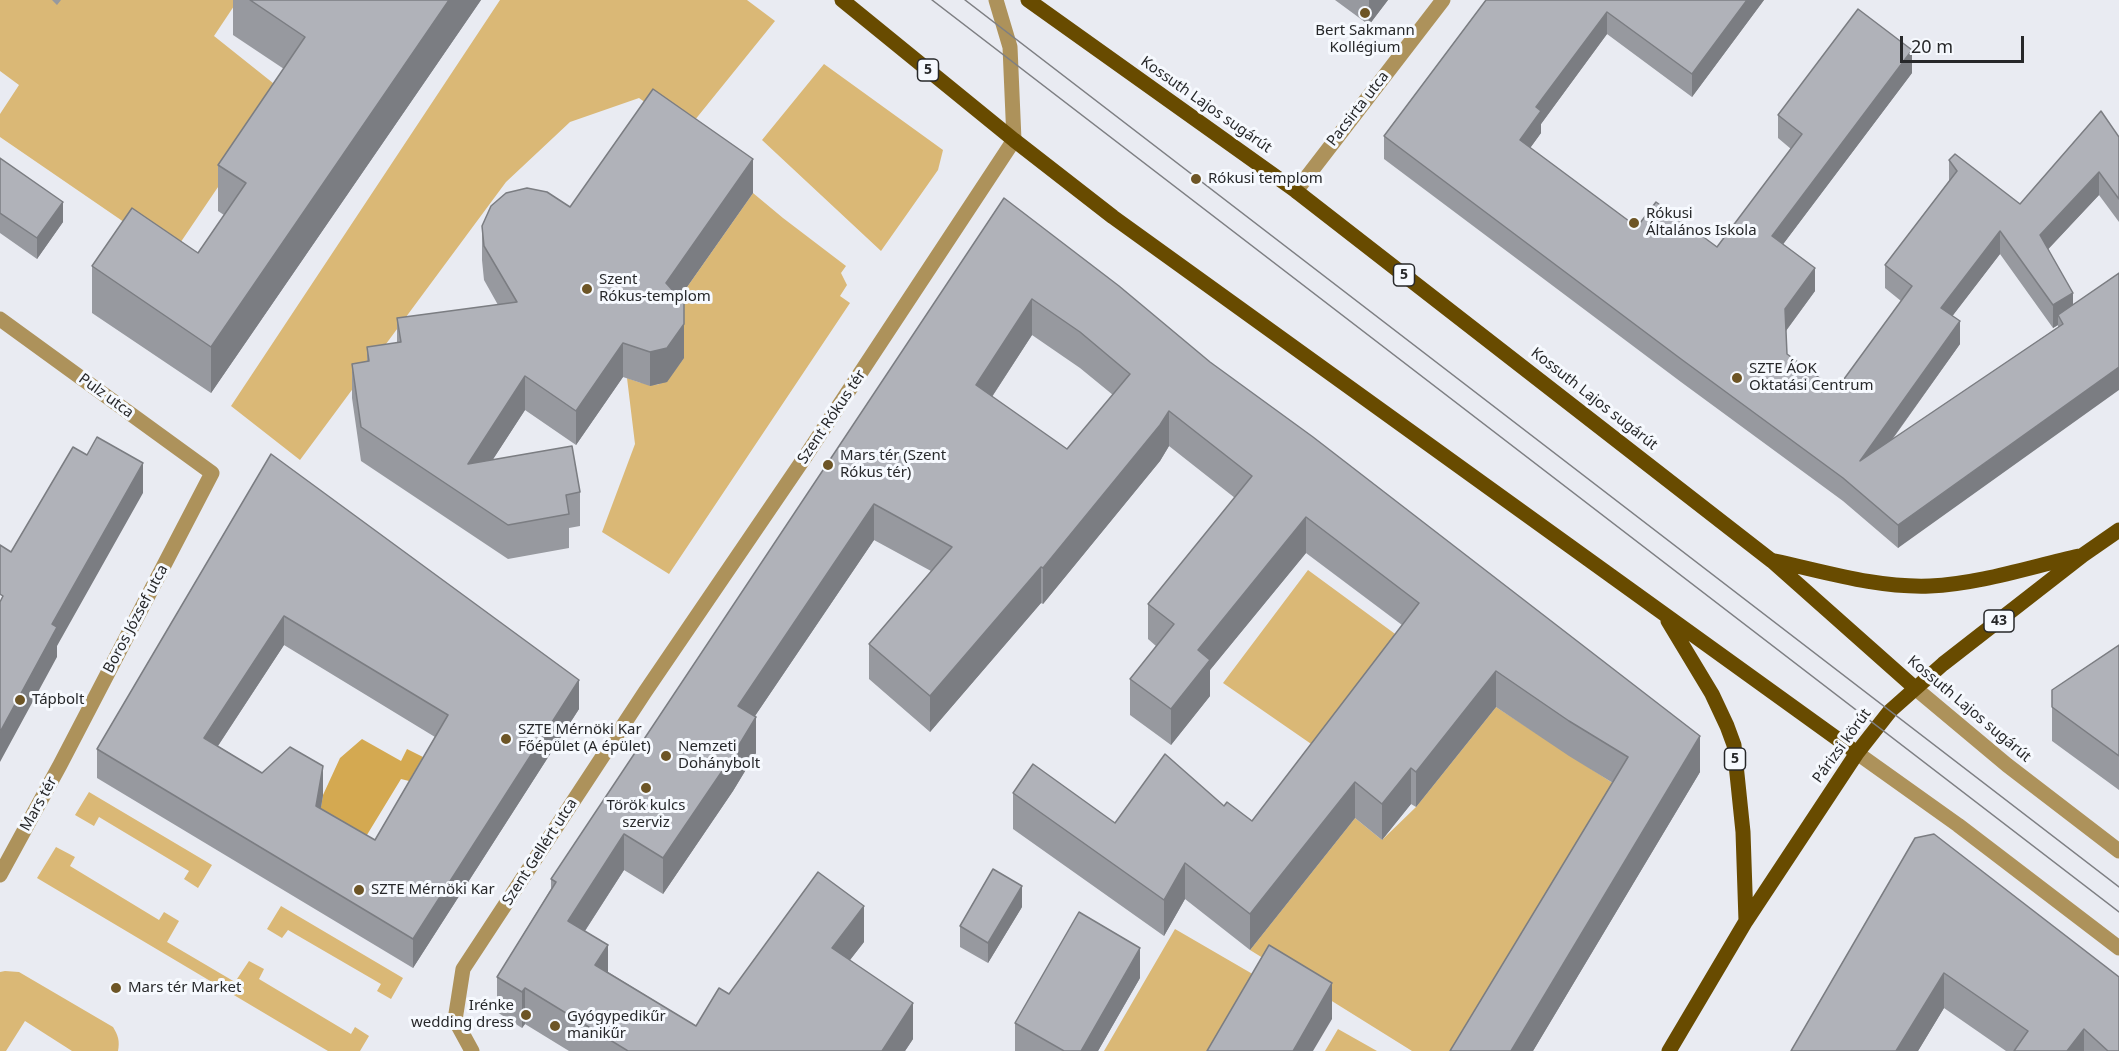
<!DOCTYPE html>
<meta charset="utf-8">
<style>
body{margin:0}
#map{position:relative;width:2119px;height:1051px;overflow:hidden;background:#e9ebf2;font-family:"Noto Sans",sans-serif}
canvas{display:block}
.scale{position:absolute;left:1900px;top:36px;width:124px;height:27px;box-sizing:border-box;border:3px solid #27282a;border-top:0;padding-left:8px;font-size:18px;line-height:21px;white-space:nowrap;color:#27282a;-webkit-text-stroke:4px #f6f9fe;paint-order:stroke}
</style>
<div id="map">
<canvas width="2119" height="1051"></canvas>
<div class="scale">20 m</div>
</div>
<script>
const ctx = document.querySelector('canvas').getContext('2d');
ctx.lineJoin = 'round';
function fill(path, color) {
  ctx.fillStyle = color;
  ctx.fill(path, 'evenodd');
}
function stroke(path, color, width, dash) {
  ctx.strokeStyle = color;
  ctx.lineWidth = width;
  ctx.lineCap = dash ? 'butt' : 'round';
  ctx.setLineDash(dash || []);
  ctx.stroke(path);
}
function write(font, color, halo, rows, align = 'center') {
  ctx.font = font + ' "Noto Sans",sans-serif';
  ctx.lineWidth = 6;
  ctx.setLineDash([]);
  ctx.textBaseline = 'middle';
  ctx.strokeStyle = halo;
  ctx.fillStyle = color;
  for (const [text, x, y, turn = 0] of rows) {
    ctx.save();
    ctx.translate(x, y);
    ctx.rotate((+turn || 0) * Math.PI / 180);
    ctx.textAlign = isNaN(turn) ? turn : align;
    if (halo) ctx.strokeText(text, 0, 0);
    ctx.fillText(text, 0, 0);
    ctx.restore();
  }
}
const green = new Path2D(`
 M0,0H238L214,36L283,91L172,255L0,137V114L19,85L0,71Z
 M500,0H747L775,21L686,131L639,98L570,122L506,182L300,460L231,406Z
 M824,64L943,150L938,170L881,251L762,140Z
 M753,193L783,218L846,266L841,273L847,285L840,296L850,303L669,574L602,532L635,444L627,378C662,391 663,386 684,358L666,317Z
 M1308,570L1402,639L1317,748L1223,683Z
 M1496,707L1628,793L1472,1051H1412L1250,950L1355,818L1382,840L1416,807Z
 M89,792L212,865L198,888L184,879L189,871L99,817L94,826L75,815Z
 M56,847L75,857L70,866L159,920L164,912L179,921L167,942L235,982L249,961L264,969L259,979L351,1034L355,1027L369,1036L360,1051H328L37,878Z
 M281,906L403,978L391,999L377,991L381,984L288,930L282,938L267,929Z
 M1175,929L1256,976L1213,1051H1104Z
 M5,971L19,972L113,1027C118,1035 120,1041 118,1051H72L25,1021L6,1051H0V972Z
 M1338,1029L1377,1051H1325Z`);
const forest = new Path2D(`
 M362,739L401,761L407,749L423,757L409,781L401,779L359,848L316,835L323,795L340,758Z`);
const minor = new Path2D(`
 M1296,191L1443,0
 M0,319L212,473L60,765L0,875
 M1915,688L2007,765L2119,851
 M1857,753L1958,825L2119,948
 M472,1051L455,1020L463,969L645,692L805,457L1014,140L1010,47L996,0`);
const major = new Path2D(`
 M842,0L1014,140L1113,217L1857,753
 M1028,0L1296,191L1772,561L1915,688
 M1775,561C1826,572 1877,588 1930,586C1979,584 2030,567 2079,556
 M1668,621L1712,694L1727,726L1734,745L1743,832L1746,921
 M1669,1051L1746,921L1857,753L1890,711L1943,664L2083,555L2119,530`);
const tram = new Path2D(`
 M932,0L2119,912
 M965,0L2119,887`);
const wall = new Path2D(`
 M52,0H61L57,5Z
 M233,0H481L211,393L92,313V266L198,253L224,215L218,211V165L284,69L233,35Z
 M1335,0H1388L1369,25Z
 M1486,0H1764L1692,97L1607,34L1541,124V133L1530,148L1637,227L1717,247L1791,149L1778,138V115L1912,73L1783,244L1815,291L1786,331L1787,354L1836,390L1901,301L1885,288V265L1949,181V160L2020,204L2119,137V222L2099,195L2048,249L2073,305L2119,273L1898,548L1843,501L1681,382L1384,159V136ZM2000,254L2053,328L2058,325V327L1892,440L1960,344L1952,316Z
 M0,158L63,222L37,259L0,233Z
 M753,193L679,298L684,358L667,382L650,386L623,377L576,445L525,410L493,459L580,492V526L569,528V548L508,559L361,461L352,398V364L367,362V347L397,343V318L498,305L484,280L482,260V226L570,207Z
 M1004,198L1700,772L1533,1051H1450L1613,783L1569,756L1496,707L1416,807L1411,804L1382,840L1355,818L1250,950L1185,899L1164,936L1013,829V793L1115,823L1224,806L1252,821L1402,625L1306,553L1210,670V696L1171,745L1130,715V679L1156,646L1148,639V604L1235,498L1169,446L1160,461L1043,604L1041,603L930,732L869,679V644L931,571L874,540L755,716L756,753L733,791L663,894L624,870L585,931L608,972L696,1026L729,994L864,942L850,960L913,1039L905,1051H569L525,1024L522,1028L497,1012V977L551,889V879ZM1032,335L1080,368L1113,395L1067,449L992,397Z
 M271,454L579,709L413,968L97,778V749ZM284,645L435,737L375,840L321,808L323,795L262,773L218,746Z
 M2119,645V790L2052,741V690Z
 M1915,838L2119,1051H2006L1944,1008L1918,1051H1791Z
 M1022,907L988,963L960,947V926Z
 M1140,978L1098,1051H1015V1023Z`);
const shadedWall = new Path2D(`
 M449,0H481L211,393V347Z
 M1369,0H1388L1369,25Z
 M1747,0H1764L1692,97V74Z
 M1607,12V34L1541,124V133L1520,162V140L1536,107Z
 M1912,50V73L1772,259V236Z
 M753,159V193L666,317V283Z
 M2099,172V195L2040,258V235Z
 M63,202V222L37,259V238Z
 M2000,231V254L1941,331V308Z
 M1815,268V291L1785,332V309Z
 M2073,293V316L2058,315V325L2053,328V305Z
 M1032,299V335L976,421V385Z
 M1960,321V344L1860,484V461Z
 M684,324V358L667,382L650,386V352Z
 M623,343V377L576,445V411Z
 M2119,367V390L1898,548V525Z
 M525,376V410L468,498V464Z
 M1169,411V446L1160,461L1043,604V568Z
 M143,463V493L57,646V657L0,762V732L52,624Z
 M874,504V540L738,741V706Z
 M1306,517V553L1210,670V696L1171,745V709L1198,650Z
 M1041,567V603L930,732V696Z
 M284,616V645L204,767V738Z
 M1496,671V707L1416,807V772Z
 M579,680V709L413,968V939Z
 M756,717V753L733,791L663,894V858Z
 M1700,736V772L1533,1051H1511Z
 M323,766V795L316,835V806Z
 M1411,768V804L1382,840V804Z
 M1355,782V818L1250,950V914Z
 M624,834V870L568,957V921Z
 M1185,863V899L1164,936V900Z
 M1022,886V907L988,963V943Z
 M864,906V942L832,983V948Z
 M608,945V981L595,965Z
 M1140,948V978L1098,1051H1081Z
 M1944,973V1008L1918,1051H1896Z
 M1332,983V1019L1313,1051H1293Z
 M525,988V1024L522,1028V992Z
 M913,1003V1039L905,1051H882Z
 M2084,1029V1051H2067Z`);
const building = new Path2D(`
 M250,0H449L211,347L92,266L132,208L198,253L246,183L218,165L305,37Z
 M1486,0H1747L1692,74L1607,12L1536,107L1541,111L1520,140L1637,227L1656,202L1717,247L1802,134L1778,115L1858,9L1912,50L1772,236L1815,268L1785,309L1787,354L1836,390L1912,286L1885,265L1957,171L1949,160L1955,154L2020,204L2101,111L2119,137V199L2099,172L2040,235L2073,293L2053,305L2000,231L1941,308L1960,321L1860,461L2063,324L2058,315L2119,273V367L1898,525L1843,478L1681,359L1384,136Z
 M653,89L753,159L666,283L684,303V324L667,348L650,352L623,343L576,411L525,376L468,464L572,446L580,492L566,495L569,514L508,525L361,427L352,364L369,361L367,347L401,342L397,318L517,302L484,246L482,226L491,206L506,193L527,188L547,192L570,207Z
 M0,158L63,202L37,238L0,213Z
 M1004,198L1119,286L1210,362L1313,437L1700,736L1511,1051H1450L1628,757L1569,721L1496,671L1416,772L1411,768L1382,804L1355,782L1250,914L1185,863L1164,900L1013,793L1033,764L1115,823L1165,754L1224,806L1227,802L1252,821L1419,603L1306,517L1198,650L1210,660L1171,709L1130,679L1174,624L1148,604L1252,476L1169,411L1160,425L1043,568L1041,567L930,696L869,644L952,547L874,504L738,706L756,717L733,755L663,858L624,834L568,921L608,945L595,965L696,1026L719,988L729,994L818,872L864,906L832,948L913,1003L882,1051H628L525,988L522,992L497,977L556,882L551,879ZM1032,299L1080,332L1130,374L1067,449L976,385Z
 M97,437L143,463L52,624L57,627L0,732V602L3,596L0,594V545L11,552L73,447L87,455Z
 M271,454L579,680L413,939L97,749ZM284,616L448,715L375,840L316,806L323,766L290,747L262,773L204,738Z
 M2119,645V756L2052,707V690Z
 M1934,834L2119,977V1051H2108L2084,1029L2067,1051H2014L2028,1031L1944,973L1896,1051H1791L1915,838Z
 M993,869L1022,886L988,943L960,926Z
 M1079,912L1140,948L1081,1051H1064L1015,1023Z
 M1269,945L1332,983L1293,1051H1207Z`);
const markers = [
 [1365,13,6,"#6d5526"],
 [1196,179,6,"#6d5526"],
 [1634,223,6,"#6d5526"],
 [587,289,6,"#6d5526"],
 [1737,378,6,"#6d5526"],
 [828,465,6,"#6d5526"],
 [20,700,6,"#6d5526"],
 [506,739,6,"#6d5526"],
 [666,756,6,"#6d5526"],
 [646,788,6,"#6d5526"],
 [359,890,6,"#6d5526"],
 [116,988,6,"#6d5526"],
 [526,1015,6,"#6d5526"],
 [555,1026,6,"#6d5526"]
];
const shields = [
 [928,70,21],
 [1404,275,21],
 [1999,621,30],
 [1735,759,21]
];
const shieldNames = [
 ["5",928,70],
 ["5",1404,275],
 ["43",1999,621],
 ["5",1735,759]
];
const poiNames = [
 ["Bert Sakmann",1365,31,"center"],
 ["Kollégium",1365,48,"center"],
 ["Rókusi templom",1208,179],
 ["Rókusi",1646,214],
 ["Általános Iskola",1646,231],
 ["Szent",599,280],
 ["Rókus-templom",599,297],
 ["SZTE ÁOK",1749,369],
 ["Oktatási Centrum",1749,386],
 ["Mars tér (Szent",840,456],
 ["Rókus tér)",840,473],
 ["Tápbolt",32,700],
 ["SZTE Mérnöki Kar",518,730],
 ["Főépület (A épület)",518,747],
 ["Nemzeti",678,747],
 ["Dohánybolt",678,764],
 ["Török kulcs",646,806,"center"],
 ["szerviz",646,823,"center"],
 ["SZTE Mérnöki Kar",371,890],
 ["Mars tér Market",128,988],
 ["Irénke",514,1006,"right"],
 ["wedding dress",514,1023,"right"],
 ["Gyógypedikűr",567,1017],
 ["manikűr",567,1034]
];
const streetNames = [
 ["Kossuth Lajos sugárút",1206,105,35],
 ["Pacsirta utca",1358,109,-52],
 ["Pulz utca",106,396,36],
 ["Kossuth Lajos sugárút",1594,399,38],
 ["Szent Rókus tér",832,417,-56],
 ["Boros József utca",136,619,-62],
 ["Kossuth Lajos sugárút",1969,709,40],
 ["Párizsi körút",1842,746,-54],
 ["Mars tér",39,804,-61],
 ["Szent Gellért utca",540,852,-57]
];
fill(green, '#dab876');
fill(forest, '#d4a951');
stroke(minor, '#ad925b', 15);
stroke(major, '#684b00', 15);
stroke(tram, '#7e7f83', 1.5);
fill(wall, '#97999f');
fill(shadedWall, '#7b7d82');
fill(building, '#b0b2b9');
stroke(building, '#7b7d82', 1.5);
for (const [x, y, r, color] of markers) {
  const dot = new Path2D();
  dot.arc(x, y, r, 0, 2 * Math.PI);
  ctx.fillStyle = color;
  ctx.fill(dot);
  stroke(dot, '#f6f9fe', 2);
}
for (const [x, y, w] of shields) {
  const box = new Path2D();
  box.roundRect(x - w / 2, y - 11, w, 22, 4.5);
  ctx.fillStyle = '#f6f9fe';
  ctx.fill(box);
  stroke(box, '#27282a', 1.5);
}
write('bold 14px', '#27282a', null, shieldNames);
write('15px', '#27282a', '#f6f9fe', poiNames, 'left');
write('15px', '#27282a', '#f6f9fe', streetNames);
</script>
